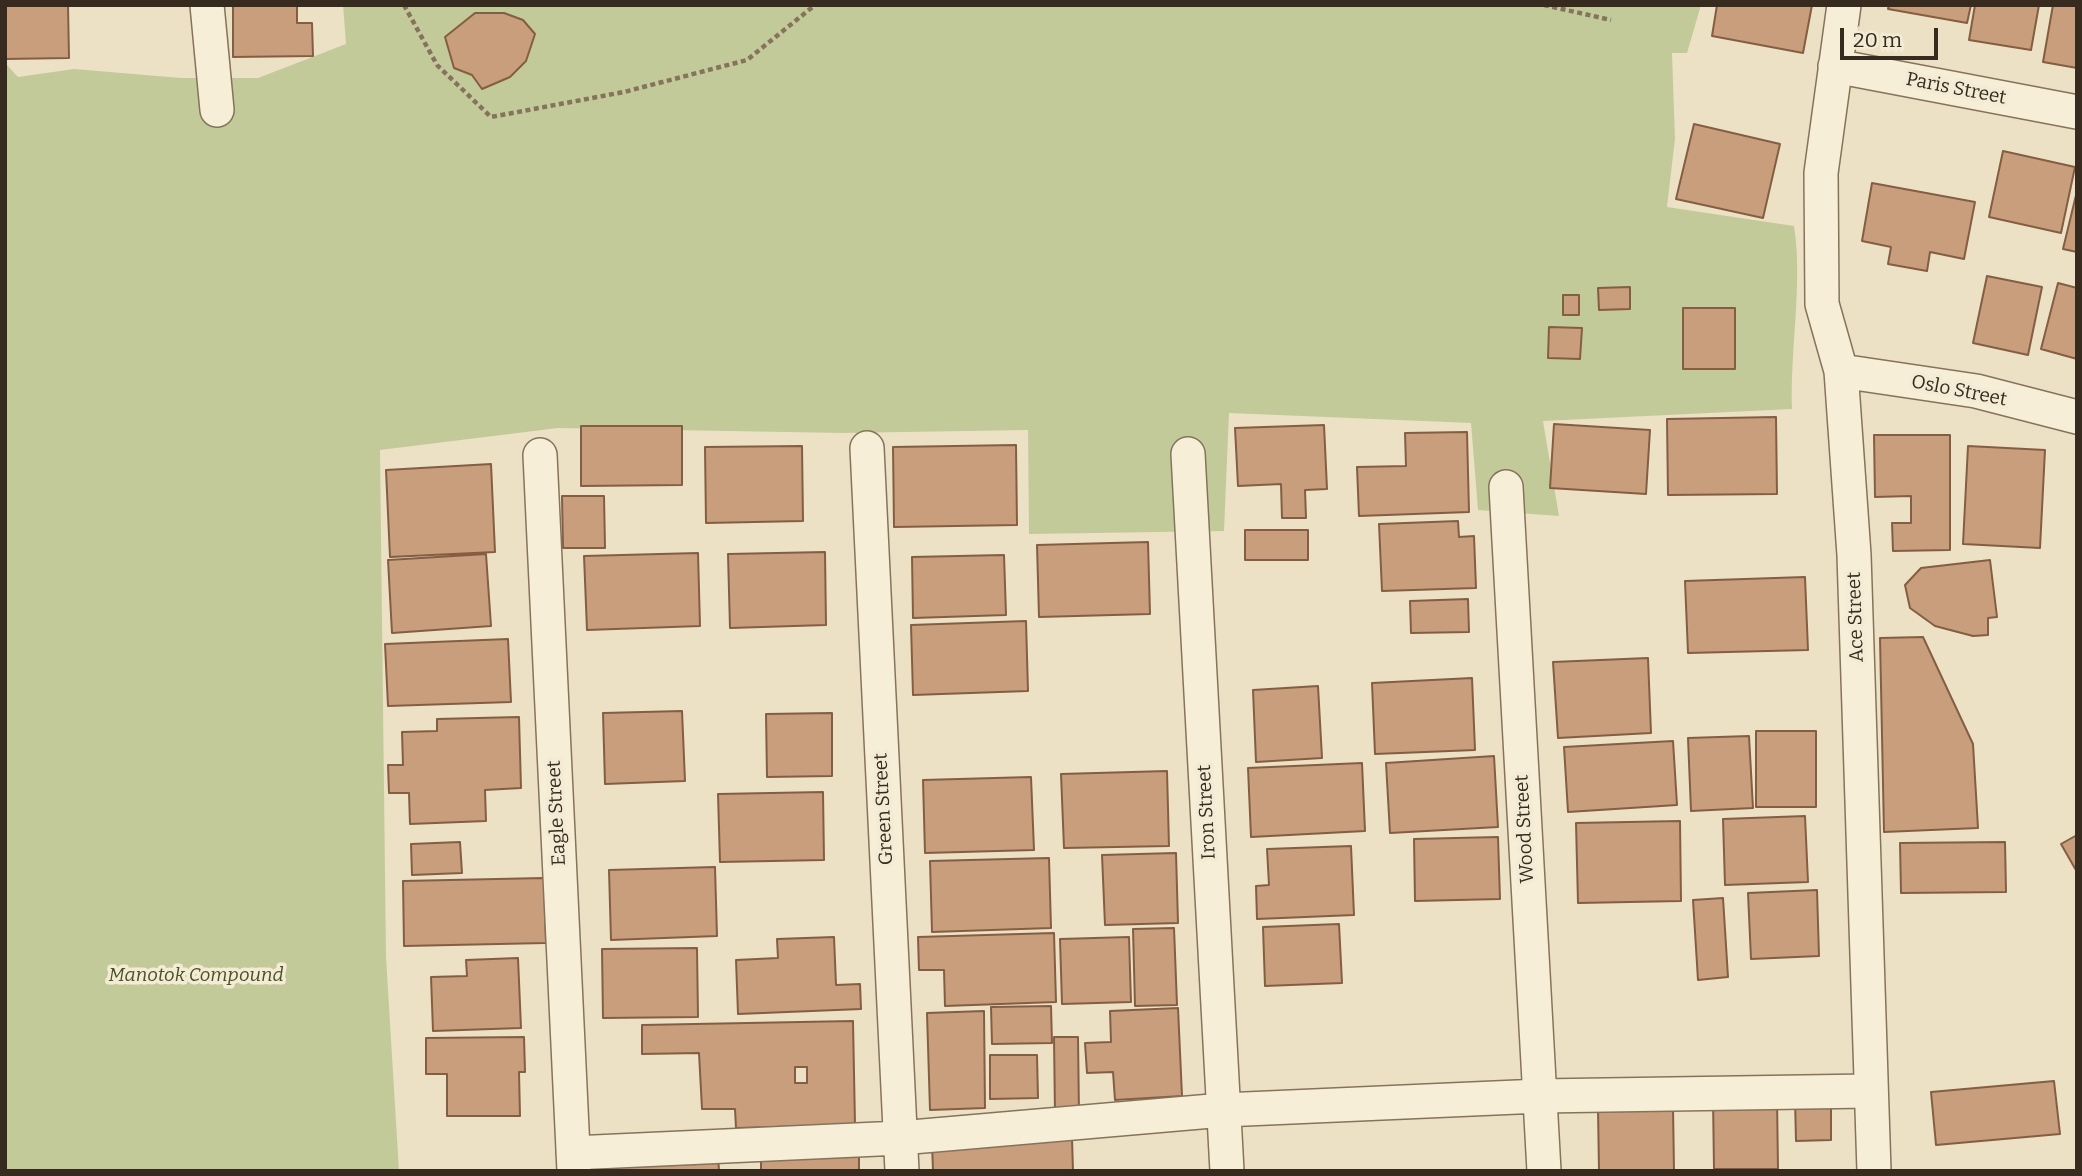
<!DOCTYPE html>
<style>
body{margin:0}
#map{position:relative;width:2082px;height:1176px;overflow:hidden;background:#ece1c5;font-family:Bitter,serif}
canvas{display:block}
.frame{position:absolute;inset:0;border:7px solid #372b1f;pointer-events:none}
.scale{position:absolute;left:1840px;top:28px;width:98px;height:32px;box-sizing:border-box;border:4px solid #372b1f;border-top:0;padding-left:9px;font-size:21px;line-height:24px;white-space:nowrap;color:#372b1f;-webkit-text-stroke:5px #f4ebd4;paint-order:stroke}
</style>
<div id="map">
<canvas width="2082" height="1176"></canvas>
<div class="frame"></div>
<div class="scale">20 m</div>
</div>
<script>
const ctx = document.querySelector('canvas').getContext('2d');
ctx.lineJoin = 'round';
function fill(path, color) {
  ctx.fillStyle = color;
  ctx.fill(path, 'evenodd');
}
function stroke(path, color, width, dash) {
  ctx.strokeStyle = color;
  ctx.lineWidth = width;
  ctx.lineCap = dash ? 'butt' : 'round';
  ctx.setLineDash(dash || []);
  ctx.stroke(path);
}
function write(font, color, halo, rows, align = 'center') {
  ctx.font = font + ' Bitter,serif';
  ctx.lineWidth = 7;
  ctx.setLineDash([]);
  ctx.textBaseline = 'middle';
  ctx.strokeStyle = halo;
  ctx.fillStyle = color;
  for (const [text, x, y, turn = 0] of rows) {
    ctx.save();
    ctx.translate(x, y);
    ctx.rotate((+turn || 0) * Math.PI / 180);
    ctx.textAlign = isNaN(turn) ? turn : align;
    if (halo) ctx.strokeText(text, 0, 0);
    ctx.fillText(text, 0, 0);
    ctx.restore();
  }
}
const green = new Path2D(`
 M343,5H1701L1687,53H1672L1675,139L1667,207L1794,226C1803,282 1790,350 1792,409L1543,421L1559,516L1478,510L1471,423L1229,413L1224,531L1029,534L1028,430L842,433L558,428L380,450L386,957L399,1171H5V63L18,77L74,69L181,78H258L346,44Z`);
const building = new Path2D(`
 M5,5H68L69,58L5,59Z
 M233,5H297V23H312L313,56L233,57Z
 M1717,5H1812L1803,53L1712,36Z
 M1889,5H1971L1967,23L1888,9Z
 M1975,5H2039L2031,50L1969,40Z
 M2053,5H2077V68L2043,62Z
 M475,13H504L523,20L535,34L526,61L510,77L482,89L472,75L454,68L445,37Z
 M1694,124L1780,144L1763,218L1676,199Z
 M2003,151L2075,167L2061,233L1989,217Z
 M1872,183L1975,202L1964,259L1930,252L1927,271L1888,264L1891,247L1862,241Z
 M2077,191V252L2063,249Z
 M1987,276L2042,287L2028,355L1973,343Z
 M2058,283L2077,288V359L2041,349Z
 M1630,287V309L1599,310L1598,288Z
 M1563,295H1579V315H1563Z
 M1683,308H1735V369H1683Z
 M1549,327L1582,328L1580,359L1548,358Z
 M1776,417L1777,494L1668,495L1667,419Z
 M1554,424L1650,430L1646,494L1550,488Z
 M1324,425L1327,489L1305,490L1306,518H1282L1281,484L1238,486L1235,428Z
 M581,426H682V485L581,486Z
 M1467,432L1469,512L1359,516L1357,467L1406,466L1405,433Z
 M1874,435H1950V550L1893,551L1892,523H1911V496L1875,497Z
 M1016,445L1017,525L894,527L893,447Z
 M802,446L803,521L706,523L705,447Z
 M1968,446L2045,450L2040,548L1963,544Z
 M491,464L495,552L390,557L386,470Z
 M562,496H604L605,548H563Z
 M1458,521L1459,537L1474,536L1476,588L1382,591L1379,524Z
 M1245,530H1308V560H1245Z
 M1148,542L1150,614L1039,617L1037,545Z
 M825,552L826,625L730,628L728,554Z
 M698,553L700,626L587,630L584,556Z
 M486,554L491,626L392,633L388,560Z
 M1004,555L1006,615L913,618L912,557Z
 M1990,560L1997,617L1988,618V635L1973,636L1935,626L1910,608L1905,585L1921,568Z
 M1805,577L1808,650L1688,653L1685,581Z
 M1468,599L1469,632L1411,633L1410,601Z
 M1026,621L1028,691L913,695L911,625Z
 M1923,637L1973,744L1978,828L1884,832L1880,638Z
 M508,639L511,702L388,706L385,644Z
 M1648,658L1651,733L1558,738L1553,662Z
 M1472,678L1475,750L1375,754L1372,683Z
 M1318,686L1322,758L1256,762L1253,690Z
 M682,711L685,781L605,784L603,713Z
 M832,713V776L767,777L766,714Z
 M519,717L521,788L485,790L486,821L410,824L409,793H389L388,765H403L402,732L437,731V719Z
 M1756,731H1816V807H1756Z
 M1749,736L1753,808L1691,811L1688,738Z
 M1673,741L1677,805L1568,812L1564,747Z
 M1494,756L1498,827L1390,833L1386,763Z
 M1362,763L1365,831L1251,837L1248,768Z
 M1167,771L1169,846L1064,848L1061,774Z
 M1031,777L1034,850L925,853L923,780Z
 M823,792L824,860L720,862L718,794Z
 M1805,816L1808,882L1725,885L1723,819Z
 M1680,821L1681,901L1578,903L1576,823Z
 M2077,835V872L2061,844Z
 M1498,837L1500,899L1415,901L1414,839Z
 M460,842L462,873L412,875L411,844Z
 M2005,842L2006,892L1901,893L1900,843Z
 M1351,846L1354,915L1257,919L1256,886L1269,885L1267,849Z
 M1176,853L1178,923L1105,925L1102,855Z
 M1049,858L1051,928L932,932L930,861Z
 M715,867L717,936L611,940L609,870Z
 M544,878L546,943L404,946L403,881Z
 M1817,890L1819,956L1751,959L1748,893Z
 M1723,898L1728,977L1698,980L1693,900Z
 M1339,924L1342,983L1265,986L1263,927Z
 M1174,928L1177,1005L1135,1006L1133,929Z
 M1054,933L1056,1002L945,1006L944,970H919L918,937Z
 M834,937L836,985L860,984L861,1009L738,1014L736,960L778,958L777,939Z
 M1129,937L1131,1002L1062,1004L1060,939Z
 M697,948L698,1017L603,1018L602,949Z
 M518,958L521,1028L433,1031L431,977L467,976L466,960Z
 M1051,1006L1052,1043L992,1044L991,1007Z
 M1178,1008L1182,1096L1115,1100L1113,1072L1087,1073L1085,1043L1111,1042L1110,1011Z
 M984,1011L985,1108L930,1110L927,1013Z
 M853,1021L855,1125L736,1128L735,1109H702L699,1053L642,1054V1025ZM795,1067H807V1083H795Z
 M524,1037L525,1072H519L520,1116H447V1074H426V1038Z
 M1054,1037H1078L1079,1115H1055Z
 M990,1055H1037L1038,1098L990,1099Z
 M2054,1081L2060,1134L1936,1145L1931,1092Z
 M1777,1098L1778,1169H1714L1713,1099Z
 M1831,1098V1140L1796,1141L1795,1099Z
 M1673,1107L1674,1171H1599L1598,1108Z
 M1072,1138L1073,1171H933L932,1143Z
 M718,1154L719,1171H617L616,1158Z
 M859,1154V1171H761V1158Z`);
const path = new Path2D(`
 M404,5L437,65L491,117L624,92L747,60L815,5
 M1544,5L1611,20`);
const street = new Path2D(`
 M207,5L217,110
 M1844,5L1821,173L1822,304L1841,371L1854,555L1874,1171
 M1835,66L2077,112
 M1841,371L1976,391L2077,417
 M867,448L902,1171
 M1188,454L1227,1171
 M540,455L574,1171
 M1506,487L1544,1171
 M573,1153L900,1138L1223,1110L1540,1096L1869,1091`);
const streetNames = [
 ["Paris Street",1956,89,11],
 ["Oslo Street",1959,391,11],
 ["Ace Street",1856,617,-92],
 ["Green Street",884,809,-93],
 ["Iron Street",1207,812,-93],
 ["Eagle Street",557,813,-93],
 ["Wood Street",1525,829,-93]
];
const parkNames = [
 ["Manotok Compound",196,976]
];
fill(green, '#c3ca99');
fill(building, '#c89e7c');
stroke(building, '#845e43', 2);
stroke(street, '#86735c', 36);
stroke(path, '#86735c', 4.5, [5, 3.5]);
stroke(street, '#f7eed7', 33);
write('19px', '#372b1f', '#f4ebd4', streetNames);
write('italic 19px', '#465226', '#f4ebd4', parkNames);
</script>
